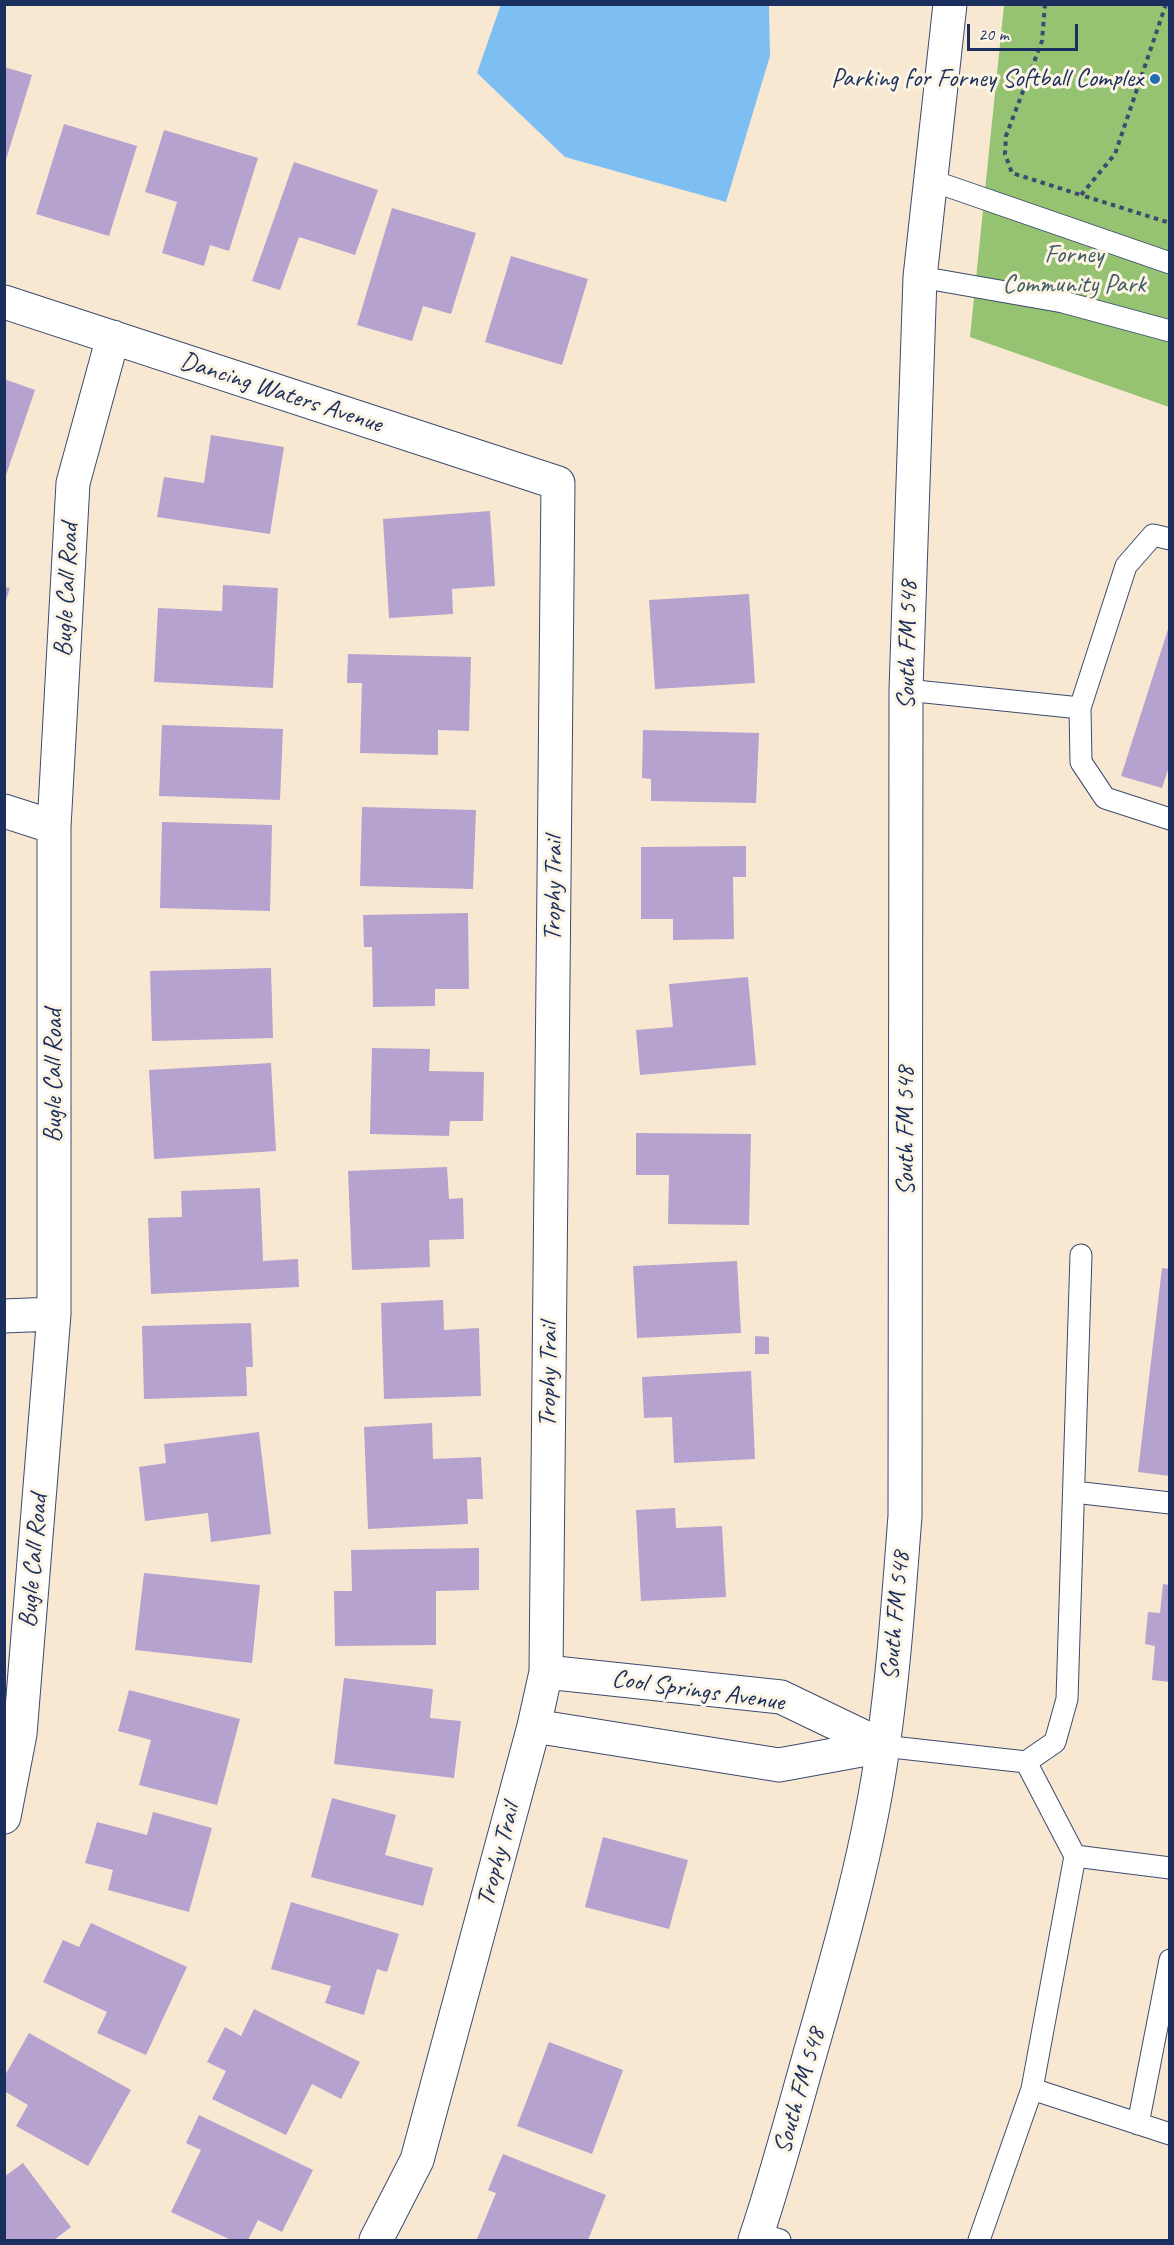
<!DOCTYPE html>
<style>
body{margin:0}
#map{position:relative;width:1174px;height:2245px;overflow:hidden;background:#f8e8d2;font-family:Caveat,sans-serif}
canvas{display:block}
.frame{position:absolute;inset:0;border:6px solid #1b2f5e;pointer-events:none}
.scale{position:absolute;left:967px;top:24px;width:111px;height:27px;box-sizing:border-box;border:3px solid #1b2f5e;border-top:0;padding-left:8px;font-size:18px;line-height:21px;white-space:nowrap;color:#1b2f5e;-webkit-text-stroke:4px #fcf5e5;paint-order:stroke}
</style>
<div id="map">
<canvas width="1174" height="2245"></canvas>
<div class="frame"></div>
<div class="scale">20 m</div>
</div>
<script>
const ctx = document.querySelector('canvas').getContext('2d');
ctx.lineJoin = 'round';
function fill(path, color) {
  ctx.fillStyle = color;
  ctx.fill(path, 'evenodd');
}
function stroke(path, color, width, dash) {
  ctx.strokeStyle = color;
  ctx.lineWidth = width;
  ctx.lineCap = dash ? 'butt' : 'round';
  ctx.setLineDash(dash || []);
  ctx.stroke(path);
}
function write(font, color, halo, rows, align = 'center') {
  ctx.font = font + ' Caveat,sans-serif';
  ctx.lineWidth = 6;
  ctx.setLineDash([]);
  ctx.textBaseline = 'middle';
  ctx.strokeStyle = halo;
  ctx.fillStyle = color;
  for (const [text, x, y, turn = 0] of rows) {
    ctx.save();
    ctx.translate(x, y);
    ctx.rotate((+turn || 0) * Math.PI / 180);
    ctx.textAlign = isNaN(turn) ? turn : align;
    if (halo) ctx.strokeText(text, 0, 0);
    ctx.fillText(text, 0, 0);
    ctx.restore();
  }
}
const green = new Path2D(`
 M1004,5H1169V407L970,337Z`);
const water = new Path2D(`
 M501,4L769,5L770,56L726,202L565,157L477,73Z`);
const building = new Path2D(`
 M4,67L32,75L5,163H4Z
 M64,124L137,146L109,236L36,214Z
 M164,130L258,158L229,251L210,245L204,266L162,253L177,202L145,192Z
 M294,162L378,190L355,255L299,237L280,290L252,281Z
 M392,208L476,233L451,314L423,306L412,341L357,325Z
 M511,256L588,279L562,365L485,342Z
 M4,379L35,390L5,478H4Z
 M211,435L284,447L270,534L157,517L164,477L204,483Z
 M490,511L495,586L452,589L453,614L389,618L383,519Z
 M223,585L278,588L273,688L154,682L158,608L222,611Z
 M4,587L10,588L5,603H4Z
 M749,594L755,683L655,689L649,600Z
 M1170,623V764L1162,788L1121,776Z
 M348,654L471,657L469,731L438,730V755L360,753L362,683H347Z
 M162,725L283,729L280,800L159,796Z
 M643,730L759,733L756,803L651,801V779L642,778Z
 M362,807L476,810L473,889L360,886Z
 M162,822L272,825L270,911L160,908Z
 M746,846V877H733L734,939L673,940V919H641V847Z
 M468,913L469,989H435V1006L373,1007L372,947H364L363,915Z
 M271,968L273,1038L152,1041L150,971Z
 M748,977L756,1065L640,1075L636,1030L673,1027L669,984Z
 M372,1048L430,1049L429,1071L484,1072L483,1121H450L449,1136L370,1134Z
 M271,1063L276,1151L154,1159L149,1070Z
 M636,1133L751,1134L749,1225L668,1224L669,1175H636Z
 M447,1167L449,1199L463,1198L464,1239L429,1240L430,1267L352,1270L348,1171Z
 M260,1188L263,1261L298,1259L299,1287L151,1294L148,1218L182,1217L181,1191Z
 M737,1261L741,1333L637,1338L633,1266Z
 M1162,1268L1170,1269V1476L1138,1472Z
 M443,1300L444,1330L479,1328L481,1396L384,1399L381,1303Z
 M251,1323L253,1367H246L247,1396L144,1399L142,1326Z
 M755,1336L769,1337V1354H755Z
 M751,1371L755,1459L674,1463L672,1417L644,1418L642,1377Z
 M432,1423L433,1459L481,1457L483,1499H467L468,1524L368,1529L364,1427Z
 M259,1432L271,1534L211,1542L208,1513L145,1521L139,1467L166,1463L164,1444Z
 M675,1508L676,1528L722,1526L726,1597L641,1601L636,1510Z
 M479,1548V1590L436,1591V1645L335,1646L334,1591H352L351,1550Z
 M144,1573L260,1585L252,1663L135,1650Z
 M1163,1584L1170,1585V1682L1152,1680L1155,1646L1145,1644L1148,1612L1160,1613Z
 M344,1678L433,1689L430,1718L461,1721L454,1778L334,1764Z
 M129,1690L240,1719L217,1805L139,1785L151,1740L118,1731Z
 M332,1798L396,1815L385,1855L433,1868L423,1906L311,1877Z
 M153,1812L212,1828L189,1912L108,1890L113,1870L85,1863L97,1822L147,1835Z
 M603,1837L688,1860L669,1929L585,1907Z
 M291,1902L399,1934L387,1972L377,1969L364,2015L325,2003L331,1986L271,1969Z
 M91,1923L187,1967L146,2055L97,2033L107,2012L43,1982L63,1940L79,1947Z
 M254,2009L360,2062L341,2099L312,2084L286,2135L212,2099L226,2071L207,2062L225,2027L241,2036Z
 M29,2033L131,2090L88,2166L16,2126L28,2105L4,2091V2077Z
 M549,2042L623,2070L592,2154L517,2126Z
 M199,2115L313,2170L282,2232L258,2220L248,2240H231L171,2212L201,2150L186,2143Z
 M503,2154L606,2195L588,2240L477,2239L496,2193L488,2190Z
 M23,2163L71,2227L54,2240H4V2177Z`);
const path = new Path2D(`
 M1045,4L1042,41L1006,136L1005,154L1012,173L1081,195
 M1166,4L1115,154L1081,195L1170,223`);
const lane = new Path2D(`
 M930,180L1170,263
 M920,277L1063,302L1170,331
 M1170,539L1153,535L1126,566L1080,708L1081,762L1105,798L1170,819
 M906,690L1080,708
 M1074,1492L1170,1503
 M883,1746L1026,1762L1055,1742L1067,1699L1081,1255
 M1026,1762L1075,1856L1032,2089
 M1075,1856L1170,1868
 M1138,2124L1170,1960
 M757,2233L780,2240
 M979,2240L1032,2089L1170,2134`);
const street = new Path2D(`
 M4,302L558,483L546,1672L534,1726L417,2160L376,2240
 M4,811L54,827
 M4,1316L54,1314
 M546,1672L781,1697L883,1746
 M534,1726L779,1765L883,1746
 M4,1817L20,1734L54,1314V827L73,483L113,337`);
const secondary = new Path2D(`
 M755,2240C776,2178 793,2113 811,2050C840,1949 869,1849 883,1746C894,1670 899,1592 905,1516L906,690L920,277L950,4`);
const markers = [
 [1155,79,6,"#1f6fb2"]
];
const poiNames = [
 ["Parking for Forney Softball Complex",1143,79]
];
const parkNames = [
 ["Forney",1074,255],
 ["Community Park",1074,285]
];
const streetNames = [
 ["Dancing Waters Avenue",281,393,18],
 ["Bugle Call Road",67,590,-87],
 ["South FM 548",908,645,-89],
 ["Trophy Trail",554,889,-89],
 ["Bugle Call Road",54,1076,-90],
 ["South FM 548",906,1131,-90],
 ["Trophy Trail",549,1375,-89],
 ["Bugle Call Road",34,1561,-85],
 ["South FM 548",896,1616,-85],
 ["Cool Springs Avenue",698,1691,8],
 ["Trophy Trail",499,1855,-75],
 ["South FM 548",800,2091,-74]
];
fill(green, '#95c372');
fill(water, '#7dbff2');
fill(building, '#b5a2cf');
stroke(lane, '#3c4b6f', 23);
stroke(street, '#3c4b6f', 35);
stroke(secondary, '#3c4b6f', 35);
stroke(path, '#3c4b6f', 4, [4.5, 4.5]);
stroke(lane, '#fff', 21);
stroke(street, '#fff', 33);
stroke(secondary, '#fff', 33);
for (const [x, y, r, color] of markers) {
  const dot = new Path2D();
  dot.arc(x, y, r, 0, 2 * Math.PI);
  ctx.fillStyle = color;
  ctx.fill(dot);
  stroke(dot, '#fcf5e5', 2);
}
write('26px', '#1b2f5e', '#fcf5e5', poiNames, 'right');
write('26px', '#405b64', '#fcf5e5', parkNames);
write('26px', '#1b2f5e', '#fcf5e5', streetNames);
</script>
